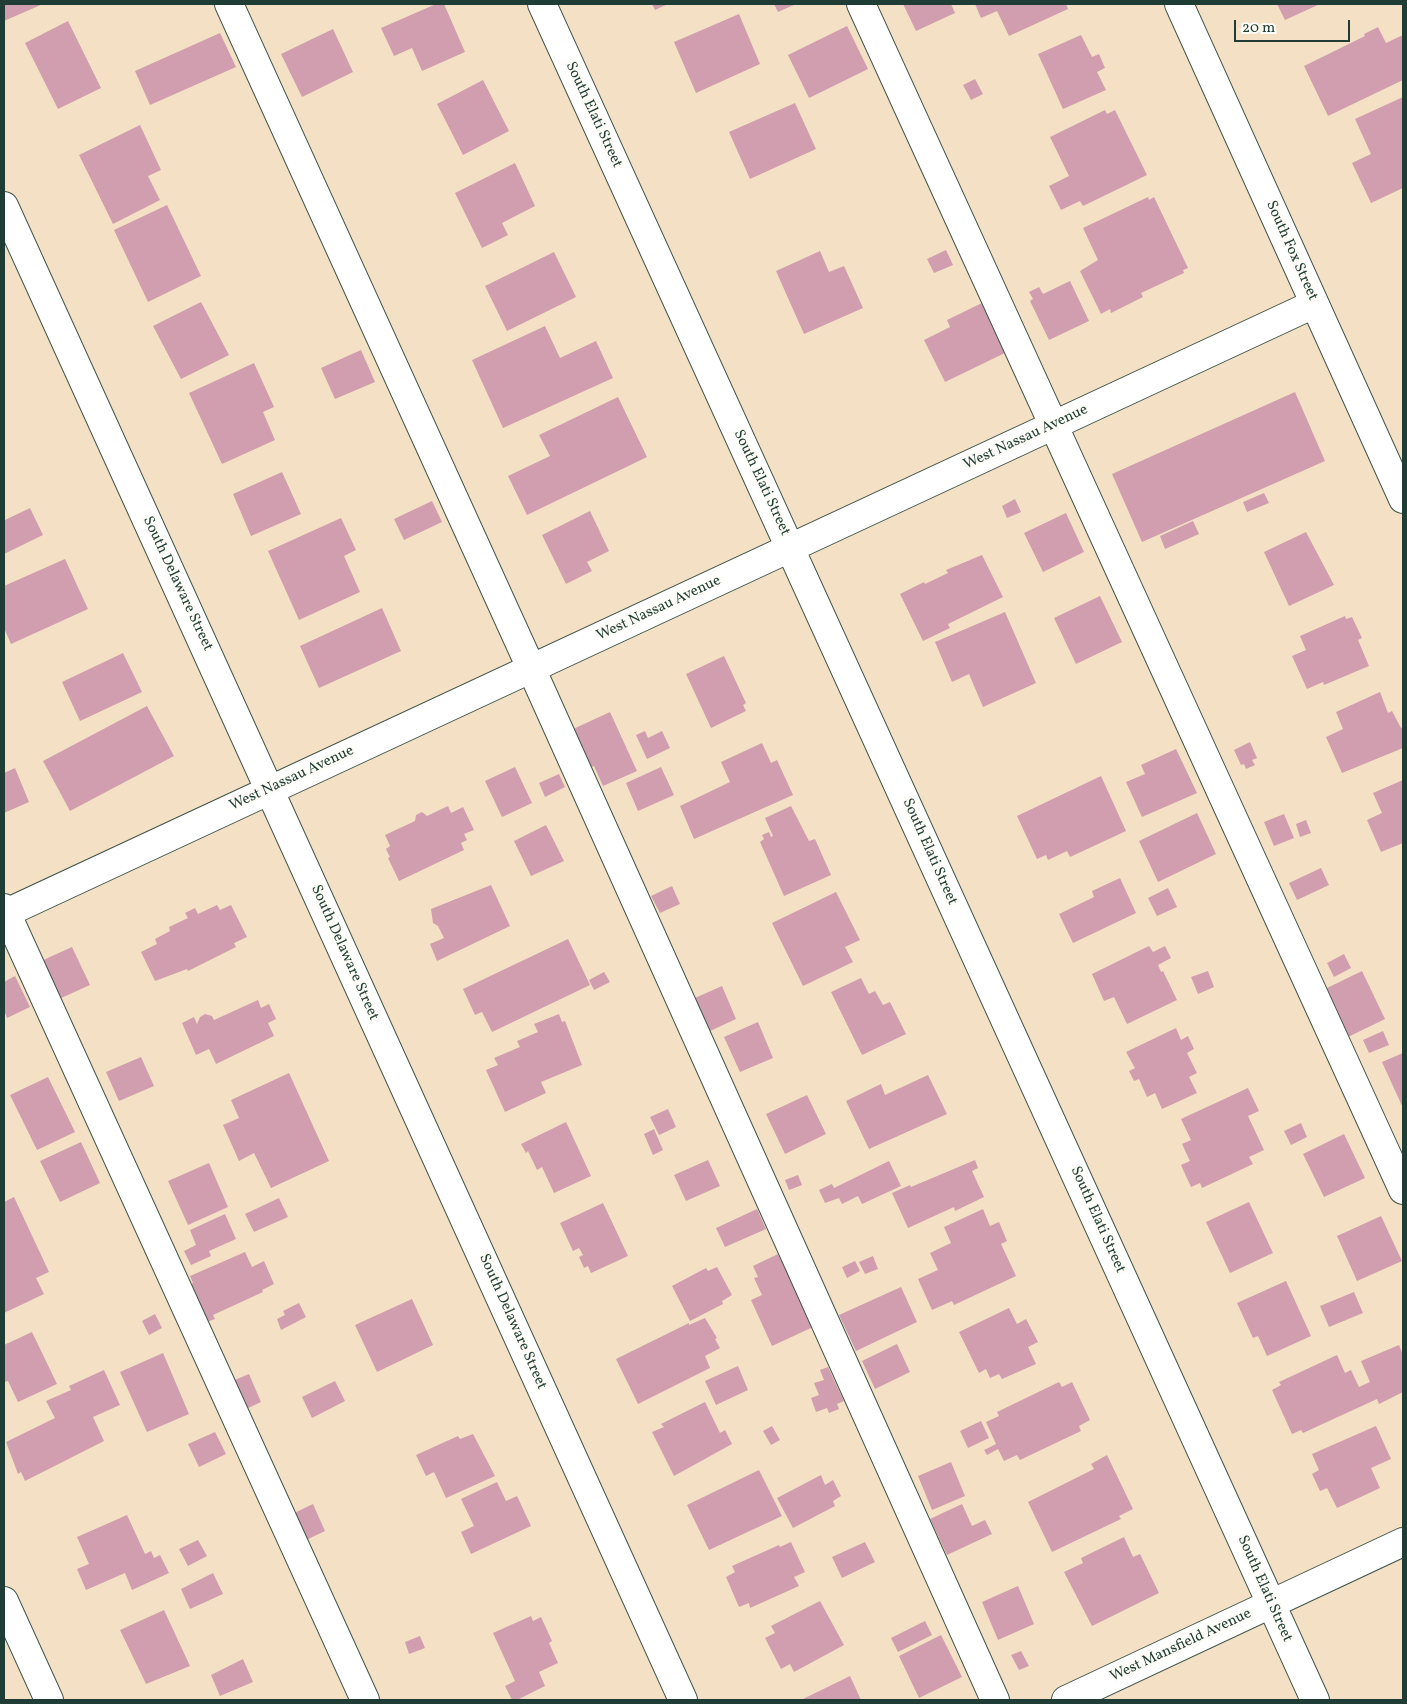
<!DOCTYPE html>
<style>
body{margin:0}
#map{position:relative;width:1407px;height:1704px;overflow:hidden;background:#f4e0c4;font-family:Vollkorn,serif}
canvas{display:block}
.frame{position:absolute;inset:0;border:5px solid #1f3d34;pointer-events:none}
.scale{position:absolute;left:1234px;top:20px;width:116px;height:22px;box-sizing:border-box;border:2px solid #1f3d34;border-top:0;padding-left:6px;font-size:15px;line-height:18px;white-space:nowrap;color:#1f3d34;-webkit-text-stroke:4px #fdfcf7;paint-order:stroke}
</style>
<div id="map">
<canvas width="1407" height="1704"></canvas>
<div class="frame"></div>
<div class="scale">20 m</div>
</div>
<script>
const ctx = document.querySelector('canvas').getContext('2d');
ctx.lineJoin = 'round';
function fill(path, color) {
  ctx.fillStyle = color;
  ctx.fill(path, 'evenodd');
}
function stroke(path, color, width, dash) {
  ctx.strokeStyle = color;
  ctx.lineWidth = width;
  ctx.lineCap = dash ? 'butt' : 'round';
  ctx.setLineDash(dash || []);
  ctx.stroke(path);
}
function write(font, color, halo, rows, align = 'center') {
  ctx.font = font + ' Vollkorn,serif';
  ctx.lineWidth = 5;
  ctx.setLineDash([]);
  ctx.textBaseline = 'middle';
  ctx.strokeStyle = halo;
  ctx.fillStyle = color;
  for (const [text, x, y, turn = 0] of rows) {
    ctx.save();
    ctx.translate(x, y);
    ctx.rotate((+turn || 0) * Math.PI / 180);
    ctx.textAlign = isNaN(turn) ? turn : align;
    if (halo) ctx.strokeText(text, 0, 0);
    ctx.fillText(text, 0, 0);
    ctx.restore();
  }
}
const building = new Path2D(`
 M4,4H43L4,21Z
 M436,4H444L465,52L422,71L412,48L394,56L381,28Z
 M652,4H668L655,10Z
 M774,4H796L778,12Z
 M903,4H951L955,13L916,31Z
 M975,4H1066L1068,9L1009,36L997,11L981,18Z
 M1277,4H1320L1285,20Z
 M739,14L760,64L696,93L674,42Z
 M68,21L101,88L58,109L25,43Z
 M847,26L868,69L809,98L788,55Z
 M1378,27L1386,43L1403,35V80L1328,116L1304,66L1365,36L1364,34Z
 M333,29L353,72L302,97L281,54Z
 M220,33L236,67L150,105L135,71Z
 M1081,35L1092,57L1099,54L1105,68L1097,72L1106,90L1063,109L1038,54Z
 M975,79L983,94L971,100L963,85Z
 M483,80L509,131L463,155L437,104Z
 M1403,97V188L1371,203L1352,163L1371,154L1355,119Z
 M795,103L816,149L750,179L729,132Z
 M1105,110L1107,114L1115,110L1147,175L1083,206L1080,201L1061,210L1049,186L1069,176L1050,137Z
 M140,125L161,170L148,176L160,200L113,224L79,155Z
 M515,163L535,206L502,223L508,235L482,248L455,193Z
 M1148,197L1149,200L1154,197L1188,268L1183,270L1184,273L1141,293L1143,297L1111,313L1110,309L1101,314L1080,271L1098,260L1083,228Z
 M167,205L201,276L148,302L114,230Z
 M946,250L953,265L934,273L927,259Z
 M820,251L829,272L844,266L863,308L804,334L776,271Z
 M554,252L576,297L507,331L485,286Z
 M1070,281L1089,321L1049,340L1030,301L1033,299L1029,292L1039,287L1043,294Z
 M201,302L229,355L181,379L153,326Z
 M982,303L1007,352L945,382L924,340L950,327L947,320Z
 M545,326L560,358L596,341L613,378L503,428L472,360Z
 M361,350L375,382L335,399L321,368Z
 M254,363L274,407L263,412L275,440L222,464L189,393Z
 M1295,392L1325,461L1142,542L1112,474Z
 M618,397L647,457L527,515L508,476L550,456L539,435Z
 M282,472L301,514L251,536L233,494Z
 M1264,493L1269,503L1247,512L1243,502Z
 M1015,499L1021,512L1007,518L1002,506Z
 M432,501L442,522L404,540L394,519Z
 M30,508L43,535L4,554V517L5,520Z
 M590,511L609,551L587,562L592,571L566,584L542,535Z
 M1066,513L1084,552L1043,572L1024,533Z
 M341,518L356,550L344,556L360,592L299,620L268,551Z
 M1193,521L1199,534L1165,549L1160,536Z
 M1306,532L1334,585L1289,606L1264,552Z
 M982,555L1003,597L948,624L950,628L923,641L900,594L924,582L925,584L948,573L946,570Z
 M65,559L88,609L11,644L4,628V586Z
 M1100,596L1122,642L1076,664L1054,618Z
 M382,608L401,651L319,688L300,646Z
 M1005,612L1036,683L983,707L969,674L952,682L935,642Z
 M1345,616L1346,619L1352,617L1362,638L1358,640L1369,666L1324,685L1323,682L1307,689L1292,656L1306,650L1300,636Z
 M123,653L142,692L80,721L62,682Z
 M724,656L746,703L743,705L746,711L711,728L686,674Z
 M1380,692L1388,713L1392,711L1401,728L1403,727V748L1342,773L1326,737L1343,729L1336,712Z
 M147,706L174,756L70,811L43,761Z
 M610,712L637,771L603,786L594,766L589,768L571,730Z
 M645,731L648,738L662,731L670,748L647,759L636,735Z
 M1250,742L1257,758L1252,760L1255,765L1246,769L1244,764L1241,765L1234,750Z
 M762,743L771,763L777,760L793,795L694,839L680,806L730,782L721,762Z
 M1176,749L1197,793L1142,817L1126,782L1145,774L1141,765Z
 M515,767L532,803L502,817L485,781Z
 M661,767L674,795L638,811L626,783Z
 M15,768L29,802L4,813V773Z
 M559,774L565,787L545,797L539,783Z
 M1101,776L1126,831L1070,857L1067,851L1048,860L1046,855L1037,859L1017,816Z
 M1403,780V843L1381,852L1367,820L1382,813L1373,793Z
 M448,806L451,813L463,807L474,830L464,834L467,840L461,843L464,850L399,881L388,858L390,857L386,849L390,846L385,835L415,821L416,815L422,812L427,816Z
 M791,806L809,841L815,839L831,875L784,896L760,842L764,839L762,835L769,832L771,837L773,836L765,818Z
 M1197,813L1216,854L1158,882L1139,841Z
 M1284,814L1294,838L1274,846L1264,822Z
 M1306,820L1311,833L1300,837L1296,824Z
 M546,825L564,861L531,876L514,841Z
 M1321,868L1329,885L1297,900L1289,883Z
 M1120,878L1136,913L1073,943L1059,914L1094,897L1092,891Z
 M491,885L510,926L437,961L430,944L444,938L438,926L433,923L431,909Z
 M672,886L680,904L660,913L651,896Z
 M1168,888L1177,907L1157,916L1148,898Z
 M836,892L860,940L845,947L853,962L803,986L772,923Z
 M217,905L220,910L231,905L247,937L234,943L236,947L188,971L187,969L155,981L141,952L157,944L155,939L170,931L169,927L188,918L185,913L195,908L198,914Z
 M568,939L590,985L492,1032L482,1012L475,1015L463,989Z
 M1149,946L1153,952L1165,946L1171,958L1158,965L1161,972L1163,971L1177,1000L1127,1024L1114,997L1104,1001L1092,974Z
 M72,947L90,985L59,999L41,961Z
 M1344,954L1351,968L1334,977L1327,963Z
 M1208,971L1214,987L1198,994L1191,977Z
 M1362,971L1385,1019L1348,1037L1325,989Z
 M604,972L610,982L594,990L589,980Z
 M15,976L30,1007L7,1018L4,1010V982Z
 M861,978L869,994L875,991L883,1005L890,1002L906,1034L862,1055L831,992Z
 M722,986L736,1019L710,1031L695,998Z
 M258,1000L261,1008L269,1004L276,1019L268,1023L274,1036L216,1064L209,1049L196,1055L182,1023L194,1017L197,1024L200,1017L205,1014L212,1016L214,1020Z
 M559,1014L562,1022L565,1021L582,1065L541,1082L546,1093L505,1112L486,1070L498,1065L494,1058L520,1047L517,1041L538,1032L534,1024Z
 M758,1022L773,1058L740,1072L724,1037Z
 M1176,1028L1181,1040L1188,1036L1194,1049L1187,1053L1197,1073L1189,1077L1197,1093L1162,1109L1155,1093L1147,1097L1139,1079L1134,1081L1129,1071L1135,1068L1126,1052Z
 M1383,1031L1389,1045L1369,1053L1363,1040Z
 M1403,1053V1108L1382,1062Z
 M141,1057L154,1086L119,1101L106,1072Z
 M289,1073L329,1161L271,1188L254,1153L239,1161L223,1125L239,1118L231,1100Z
 M928,1075L947,1114L869,1149L846,1101L881,1084L885,1095Z
 M48,1077L75,1132L37,1150L10,1095Z
 M1248,1088L1259,1111L1248,1116L1264,1150L1249,1157L1253,1164L1202,1188L1200,1183L1191,1187L1181,1165L1190,1161L1182,1144L1191,1140L1181,1119Z
 M807,1095L826,1134L785,1154L766,1114Z
 M668,1109L676,1127L659,1135L650,1117Z
 M566,1122L591,1176L554,1193L542,1167L537,1170L528,1151L526,1153L521,1144Z
 M1301,1123L1307,1137L1291,1145L1284,1131Z
 M654,1129L663,1150L653,1155L644,1134Z
 M1344,1134L1365,1178L1324,1197L1303,1154Z
 M81,1142L100,1183L60,1202L40,1161Z
 M708,1160L720,1186L686,1201L674,1175Z
 M975,1160L978,1168L972,1171L984,1197L955,1211L954,1207L908,1228L892,1193L910,1185L911,1187Z
 M889,1161L901,1186L862,1204L858,1196L842,1204L839,1198L825,1203L819,1190L832,1184L834,1188Z
 M209,1163L228,1207L188,1225L168,1181Z
 M798,1175L802,1185L789,1190L785,1180Z
 M14,1197L49,1272L36,1278L44,1294L4,1313V1202Z
 M279,1198L288,1217L254,1232L245,1214Z
 M1249,1202L1273,1253L1230,1273L1206,1222Z
 M603,1203L628,1256L591,1273L588,1266L584,1268L579,1257L583,1255L579,1248L573,1251L560,1223Z
 M757,1209L766,1229L725,1247L716,1228Z
 M983,1209L990,1226L999,1222L1007,1241L1001,1244L1016,1276L954,1305L952,1301L932,1310L918,1279L938,1270L930,1253L951,1243L944,1227Z
 M225,1214L236,1239L209,1251L211,1256L191,1265L184,1251L196,1245L190,1230Z
 M1381,1216L1402,1261L1357,1281L1337,1236Z
 M245,1252L252,1267L264,1261L274,1284L262,1290L263,1292L213,1315L215,1319L204,1323L187,1286L193,1283L190,1276Z
 M778,1254L784,1266H786L813,1327L772,1346L751,1300L762,1295L754,1278L758,1277L753,1266Z
 M873,1256L878,1269L865,1274L859,1262Z
 M855,1261L860,1271L847,1278L842,1267Z
 M717,1267L732,1295L722,1301L723,1304L690,1321L672,1286L706,1268L708,1271Z
 M1286,1281L1311,1336L1267,1356L1258,1336L1253,1338L1237,1303Z
 M901,1287L917,1322L856,1351L839,1315Z
 M1354,1292L1363,1313L1329,1327L1320,1306Z
 M412,1299L433,1345L377,1372L355,1325Z
 M299,1303L306,1317L281,1330L277,1319L285,1315L283,1311Z
 M1009,1308L1017,1324L1026,1319L1038,1342L1028,1347L1036,1364L1002,1379L999,1374L990,1378L986,1369L979,1373L959,1332Z
 M155,1314L162,1328L149,1335L142,1321Z
 M705,1318L717,1338L715,1339L720,1348L705,1356L710,1368L638,1404L616,1359L689,1323V1325Z
 M32,1332L57,1384L18,1402L8,1381L4,1382V1345Z
 M897,1344L910,1372L875,1389L862,1361Z
 M1399,1345L1403,1355V1392L1379,1404L1377,1399L1303,1433L1301,1430L1292,1434L1272,1390L1281,1385L1279,1382L1337,1355L1345,1373L1351,1370L1359,1387L1370,1382L1361,1361Z
 M163,1353L189,1414L147,1432L120,1372Z
 M738,1366L748,1390L716,1405L705,1381Z
 M828,1367L844,1401L837,1404L839,1409L829,1413L827,1408L816,1412L811,1398L819,1395L814,1383L824,1380L820,1370Z
 M104,1370L120,1405L93,1417L104,1441L25,1481L21,1472L18,1474L6,1442L55,1418L46,1401L71,1390L69,1386Z
 M249,1374L261,1402L242,1411L230,1382Z
 M335,1381L345,1401L312,1418L302,1397Z
 M1059,1382L1062,1387L1072,1382L1090,1420L1079,1426L1081,1431L1020,1460L1017,1455L1004,1461L998,1449L987,1455L984,1450L996,1444L986,1422L999,1416L997,1412Z
 M705,1402L720,1433L725,1430L732,1444L674,1476L652,1432L664,1427L661,1424Z
 M981,1421L989,1438L968,1448L960,1431Z
 M772,1426L780,1440L771,1445L763,1431Z
 M1376,1426L1391,1459L1371,1468L1380,1488L1337,1508L1327,1488L1320,1491L1312,1474L1319,1470L1312,1454Z
 M215,1432L226,1454L199,1467L188,1444Z
 M473,1434L495,1476L446,1498L434,1472L426,1476L416,1455L458,1436L460,1439Z
 M1107,1455L1133,1509L1119,1516L1121,1519L1052,1552L1028,1502L1094,1469L1091,1464Z
 M951,1462L965,1496L932,1510L918,1476Z
 M759,1470L782,1516L709,1550L687,1505Z
 M821,1475L825,1485L833,1480L841,1496L833,1501L835,1506L793,1528L777,1498Z
 M497,1482L506,1501L517,1496L531,1526L471,1554L461,1532L474,1526L461,1499Z
 M313,1504L325,1531L304,1541L292,1514Z
 M962,1504L972,1526L985,1520L992,1534L947,1555L930,1519Z
 M127,1515L145,1554L151,1551L154,1558L160,1555L169,1573L132,1590L125,1573L86,1590L77,1569L89,1564L77,1537Z
 M1124,1537L1133,1557L1140,1554L1159,1593L1092,1626L1064,1572L1083,1563L1081,1558Z
 M198,1540L207,1556L188,1566L179,1549Z
 M791,1542L805,1572L794,1577L799,1586L750,1608L749,1603L739,1607L726,1577L735,1572L732,1566L779,1545L780,1547Z
 M865,1542L875,1562L842,1578L832,1557Z
 M213,1573L223,1594L190,1609L181,1589Z
 M1018,1586L1034,1624L998,1640L982,1602Z
 M820,1601L844,1645L794,1672L790,1664L781,1669L765,1638L775,1633L771,1626Z
 M164,1610L190,1666L146,1684L120,1630Z
 M531,1616L533,1621L541,1617L552,1641L549,1643L558,1663L539,1672L545,1686L517,1700H512L505,1686L515,1681L493,1633Z
 M925,1621L932,1635L898,1652L891,1638Z
 M941,1635L962,1677L919,1698L899,1656Z
 M420,1636L425,1648L409,1654L405,1642Z
 M1021,1651L1029,1666L1019,1670L1011,1655Z
 M243,1659L253,1682L220,1696L211,1675Z
 M850,1676L861,1700H804L803,1699Z`);
const minor = new Path2D(`
 M229,4L531,668L995,1700
 M542,4L1315,1700
 M861,4L1403,1190
 M1179,4L1403,499
 M4,206L683,1700
 M4,908L365,1700
 M4,914L1314,304
 M4,1601L49,1700
 M1066,1700L1403,1542`);
const streetNames = [
 ["South Elati Street",593,115,65],
 ["South Fox Street",1291,251,66],
 ["West Nassau Avenue",1026,438,-25],
 ["South Elati Street",761,483,65],
 ["South Delaware Street",177,584,65],
 ["West Nassau Avenue",659,609,-25],
 ["West Nassau Avenue",292,779,-25],
 ["South Elati Street",929,852,66],
 ["South Delaware Street",344,953,66],
 ["South Elati Street",1097,1220,66],
 ["South Delaware Street",512,1322,66],
 ["South Elati Street",1264,1589,66],
 ["West Mansfield Avenue",1181,1646,-25]
];
fill(building, '#d19eaf');
stroke(minor, '#3f554a', 30);
stroke(minor, '#fff', 28);
write('15px', '#1f3d34', '#fdfcf7', streetNames);
</script>
